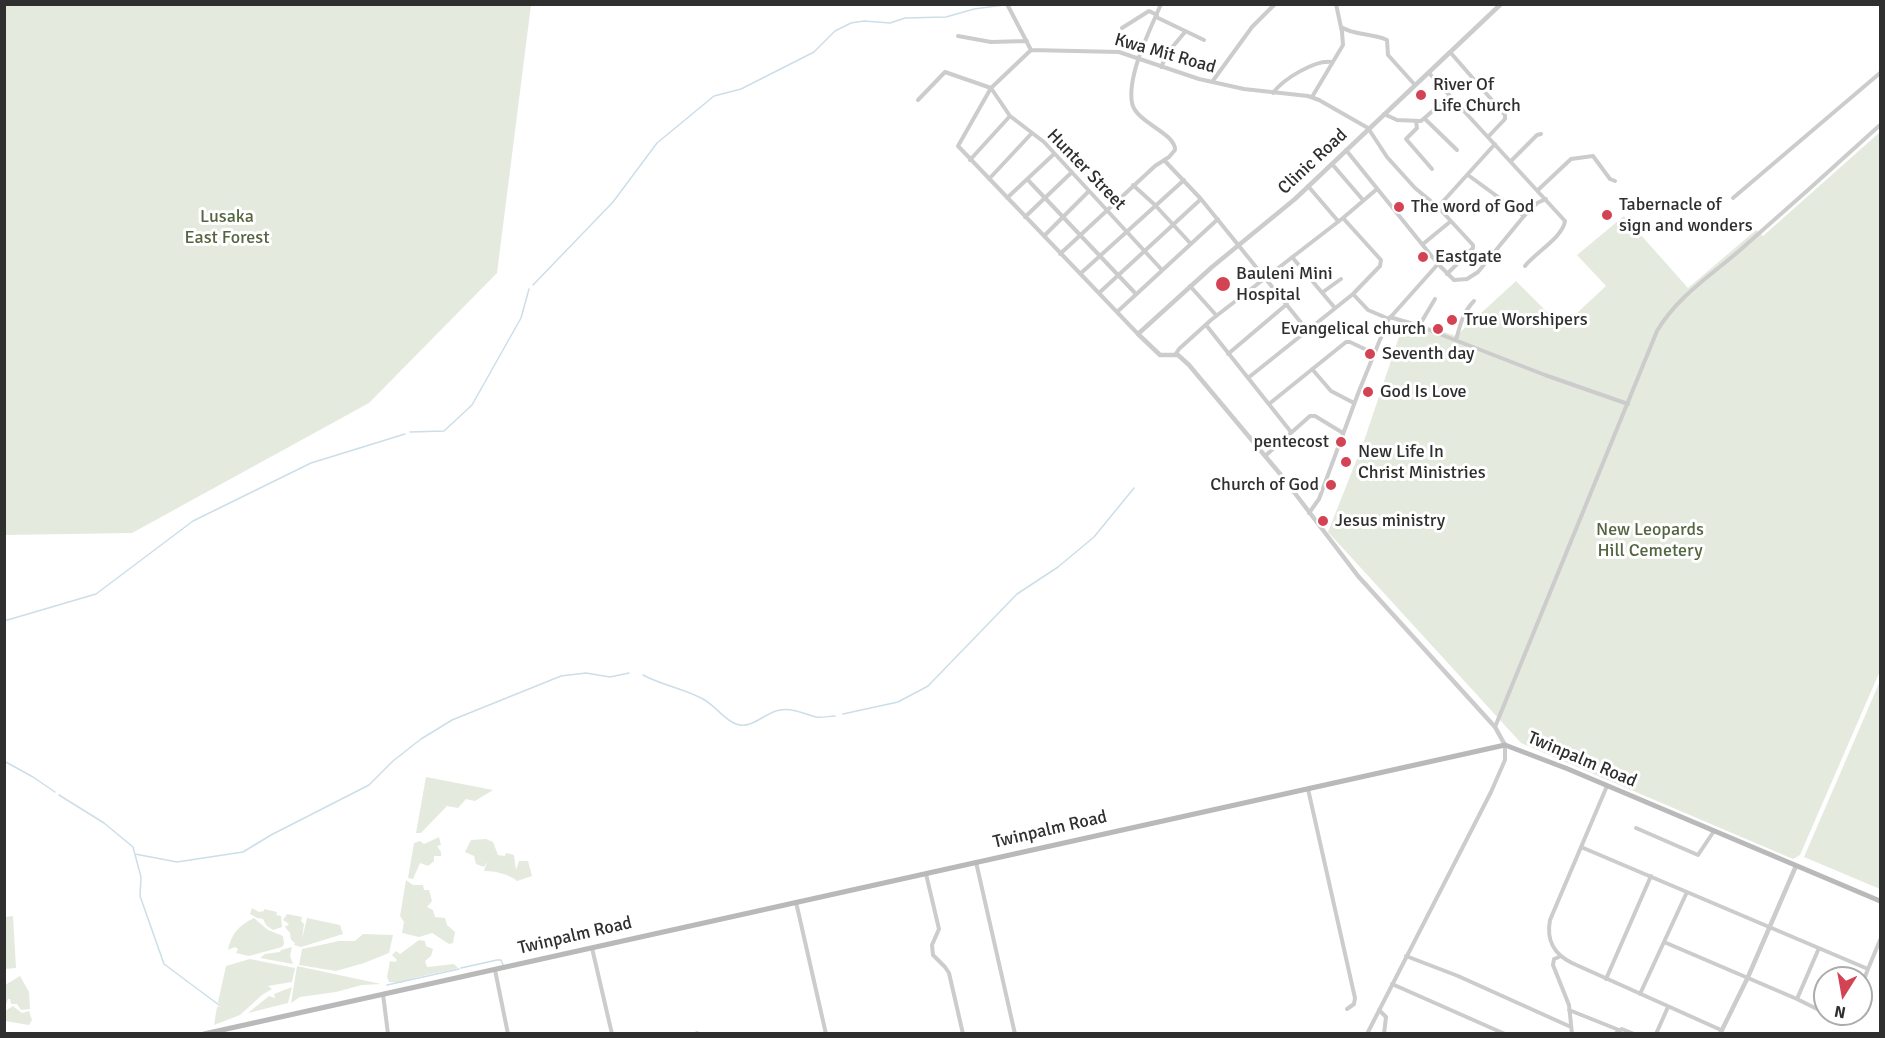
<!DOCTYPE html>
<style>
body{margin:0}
#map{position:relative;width:1885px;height:1038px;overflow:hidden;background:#fff;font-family:Signika,sans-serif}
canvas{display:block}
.frame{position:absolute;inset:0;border:6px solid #2f2f2f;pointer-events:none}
.north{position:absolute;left:1813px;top:966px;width:60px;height:60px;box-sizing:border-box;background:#fff;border:2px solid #acacac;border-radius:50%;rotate:191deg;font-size:16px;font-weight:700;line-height:24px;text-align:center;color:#2f2f2f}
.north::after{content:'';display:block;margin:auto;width:21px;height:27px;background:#d44353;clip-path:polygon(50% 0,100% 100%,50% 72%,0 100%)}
</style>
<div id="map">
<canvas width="1885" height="1038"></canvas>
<div class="frame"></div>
<div class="north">N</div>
</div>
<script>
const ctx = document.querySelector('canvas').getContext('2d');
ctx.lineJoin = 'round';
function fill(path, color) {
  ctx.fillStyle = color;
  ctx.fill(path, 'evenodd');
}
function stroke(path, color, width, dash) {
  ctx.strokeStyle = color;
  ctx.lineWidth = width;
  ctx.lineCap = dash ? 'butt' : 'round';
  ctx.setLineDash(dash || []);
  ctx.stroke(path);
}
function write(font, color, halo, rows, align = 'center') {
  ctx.font = font + ' Signika,sans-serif';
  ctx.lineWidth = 6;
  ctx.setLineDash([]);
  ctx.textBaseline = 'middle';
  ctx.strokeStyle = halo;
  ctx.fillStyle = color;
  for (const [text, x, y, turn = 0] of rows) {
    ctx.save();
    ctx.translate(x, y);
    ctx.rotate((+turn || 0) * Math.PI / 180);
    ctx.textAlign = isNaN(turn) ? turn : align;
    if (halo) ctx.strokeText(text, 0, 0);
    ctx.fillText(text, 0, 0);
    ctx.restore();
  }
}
const green = new Path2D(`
 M4,5H531L497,273L369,403L132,533L5,535Z
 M1880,132V671L1800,855L1793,859L1521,743L1328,532L1364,441L1405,319L1456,336L1516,281L1562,327L1606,286L1577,255L1624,216L1688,288L1756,230L1763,236Z
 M1880,681V889L1804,857Z
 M426,777L493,790L475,801L466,799L458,808L447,806L421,833H416Z
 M439,837L441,845L437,846L441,852V856H434V861L428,866L420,863L413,879L408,878L414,843L420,841L424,844Z
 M486,839L493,842L498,855L505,856L506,853L514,855L516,870L519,861H528L532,876L517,881C509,874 495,871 484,871L487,862L484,867L476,864L474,856L465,852L471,840Z
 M406,880L413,885H423L424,890H429L432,901L427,907L433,910L435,917L445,918L447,925L455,932L453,943L449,944L432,933L419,937L402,933L404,922L400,916Z
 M252,908L259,912L264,911V909L277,912L276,915L281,916L282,927L273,930L266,925L263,919L257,918L250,914Z
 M287,914L302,917L301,921L304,924L302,939L307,918L340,925L343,934L301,947L294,945L295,943L291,940L290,933L285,927L289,924L283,920Z
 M13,916L16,968L5,969V917Z
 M254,918L268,930L283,936L284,944L282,947L249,956L236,953L238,949L235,947L228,950C231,934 239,925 254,918Z
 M363,934L393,935L389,953L364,963L336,971L299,965L302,949L339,941H355Z
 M419,940L425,941L426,946L433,949L431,956L425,961L427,967L454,964L458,968C446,972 408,977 402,983L389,982L387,977L390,961L395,962L397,960L392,955L396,951L400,954Z
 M292,947L290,956L293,964L260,958L265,954L280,952L281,950Z
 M250,959L295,968L292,982L268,986L272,989L262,995L240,1015L214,1025L217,1007L220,1006L218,1002L226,966Z
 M297,966L381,984L362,985L336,992L300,997L291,1003Z
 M20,976L29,992L30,1009L21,1010L17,1004H11L10,999H8L5,1009V985Z
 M292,987L288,1003L248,1013L269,996L275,998L274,994Z
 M13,1006L22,1013L29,1011L32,1020L29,1025L5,1021V1011Z`);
const stream = new Path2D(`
 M149,4H168
 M533,285L613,202L657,143L714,96L741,89L814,52L835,31L851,23L864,21L890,23L905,18L946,17L974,9L1004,5
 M410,432L444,431L472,405L521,318L529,289
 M4,621L96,594L193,521L311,463L405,434
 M643,675C661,685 683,688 703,699C716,706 723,719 736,724C752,730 765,712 780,710C794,708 804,714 816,717C822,718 829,716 835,716
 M843,714L898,702L928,686L1017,594L1058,567L1094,537L1134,488
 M4,761L33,777L55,792
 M59,795L104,823L133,847L141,877L140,896L164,964L219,1005
 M135,854L177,862L243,852L271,835L369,785L393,761L421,739L452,720L561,676L586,673L610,677L629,673
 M461,968L497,960H501L504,967
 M387,985L459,969`);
const minor = new Path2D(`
 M1007,4L1031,50
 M1156,17L1204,40
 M1341,27C1355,36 1372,33 1387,40L1388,55L1415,85
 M1122,28L1149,11L1157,15
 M958,36L991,42L1027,41
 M1450,52L1505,115V119L1488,137
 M1161,67L1169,51L1185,32
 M1429,73L1565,221C1563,237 1535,253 1525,266
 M1212,82L1252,27L1275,4
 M1273,93C1283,79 1316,59 1332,62
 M1312,97L1343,45L1342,32L1336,4
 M918,100L945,72L991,88L1010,116L1044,142L1162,270
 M1384,114L1397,120L1421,121L1450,96
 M1425,119L1457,150
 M1416,121L1417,128L1406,139L1432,169
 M1346,150L1438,264L1454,280L1467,279L1478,272L1524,216L1537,203L1546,199
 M970,160L1010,116
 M1164,160L1201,199L1307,330
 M1511,161L1537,135L1541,134
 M1332,164L1363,200
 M1468,175L1524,216
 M989,179L1032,133
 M1027,179L1136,294
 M1133,185L1155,205L1191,244
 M1308,186L1338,221
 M1538,190L1571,159L1593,156L1610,179L1615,181
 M1007,198L1054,154
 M1733,198L1880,73
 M1438,207L1495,144
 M1025,217L1072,172
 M1044,236L1089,191
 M1423,244L1451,221
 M1060,254L1155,166L1169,157L1175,150C1176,133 1136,123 1132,103C1127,75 1150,30 1161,4
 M1292,257L1335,308
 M1080,274L1184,180
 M1190,286L1216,315
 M1323,292L1341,279
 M1099,293L1201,199
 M1353,294L1368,310L1389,319
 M1117,312L1218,219
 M1390,317L1419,326L1545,375L1628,404
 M1206,325L1291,432
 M1419,326L1435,299
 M1138,334L958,146L991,88L1031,50L1119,52L1199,79L1244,89L1308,96L1319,100L1368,128L1387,157L1415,188L1438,207L1473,245V248L1447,274
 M1456,340C1460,325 1463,312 1474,301
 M1228,354L1287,304
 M1175,355L1179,349L1211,320L1343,218L1377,189
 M1312,369L1331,391L1354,403
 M1248,378L1353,294L1380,266L1381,260L1343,218
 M1269,404L1346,342H1350L1375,354
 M1265,456L1310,416H1315L1343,433
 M1309,513L1319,499L1359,391L1388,320L1438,264
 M1495,727L1657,331C1677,297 1710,276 1739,251C1787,209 1834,167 1880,125
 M1607,786L1550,920C1546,941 1554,954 1572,963L1721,1030
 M1308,789L1355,998L1354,1004L1347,1009
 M1636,828L1698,855L1714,831
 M1581,847L1868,969L1880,940
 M976,862L1015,1034
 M926,874L939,929L932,945L933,955L945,967L949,973L963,1034
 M796,902L826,1034
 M1664,942L1797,999L1825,1013
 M592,948L612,1034
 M1406,956L1458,976L1571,1027
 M1559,957L1554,959L1553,965L1569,1005L1572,1034
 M495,970L508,1034
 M1606,979L1651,876
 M1392,984L1505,1034
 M1861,987L1868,969
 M383,994L388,1034
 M1640,994L1687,892
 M1797,999L1819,948
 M1379,1010L1386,1017L1384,1034
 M1569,1010L1619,1030
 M1828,1014L1840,1020L1845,1019L1849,1014
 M697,1034V1033
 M1367,1034L1491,792L1505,760V745
 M1615,1034L1622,1029L1634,1034
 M1656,1034L1668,1007`);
const tertiary = new Path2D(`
 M1501,4L1295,199L1212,267L1138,334L1160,355H1178L1189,365L1281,475L1358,576L1495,727L1505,745
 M1720,1034L1748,977L1796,866`);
const secondary = new Path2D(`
 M204,1034L1505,745L1568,769L1880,901`);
const markers = [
 [1421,95,6,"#d44353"],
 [1399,207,6,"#d44353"],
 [1607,215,6,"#d44353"],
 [1423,257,6,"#d44353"],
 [1223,284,8,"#d44353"],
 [1452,320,6,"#d44353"],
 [1438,329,6,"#d44353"],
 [1370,354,6,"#d44353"],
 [1368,392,6,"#d44353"],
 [1341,442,6,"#d44353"],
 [1346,462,6,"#d44353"],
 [1331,485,6,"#d44353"],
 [1323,521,6,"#d44353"]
];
const streetNames = [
 ["Kwa Mit Road",1165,54,16],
 ["Clinic Road",1313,162,-43],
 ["Hunter Street",1086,170,46],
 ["Twinpalm Road",1582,760,23],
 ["Twinpalm Road",1050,830,-13],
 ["Twinpalm Road",575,936,-13]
];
const poiNames = [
 ["River Of",1433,85],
 ["Life Church",1433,106],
 ["Tabernacle of",1619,205],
 ["sign and wonders",1619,226],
 ["The word of God",1411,207],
 ["Eastgate",1435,257],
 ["Bauleni Mini",1236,274],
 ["Hospital",1236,295],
 ["True Worshipers",1464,320],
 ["Evangelical church",1426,329,"right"],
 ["Seventh day",1382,354],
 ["God Is Love",1380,392],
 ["pentecost",1329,442,"right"],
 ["New Life In",1358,452],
 ["Christ Ministries",1358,473],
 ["Church of God",1319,485,"right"],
 ["Jesus ministry",1335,521]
];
const parkNames = [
 ["Lusaka",227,217],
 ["East Forest",227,238],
 ["New Leopards",1650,530],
 ["Hill Cemetery",1650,551]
];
fill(green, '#e5eade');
stroke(stream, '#ccdee8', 1.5);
stroke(minor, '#ccc', 4);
stroke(tertiary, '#ccc', 4.5);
stroke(secondary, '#b9b9b9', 5);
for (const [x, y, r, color] of markers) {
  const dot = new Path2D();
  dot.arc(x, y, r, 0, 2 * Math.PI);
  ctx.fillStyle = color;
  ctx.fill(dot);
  stroke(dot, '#fff', 2);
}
write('18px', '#2f2f2f', '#fff', streetNames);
write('18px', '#2f2f2f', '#fff', poiNames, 'left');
write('18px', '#536640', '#fff', parkNames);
</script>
